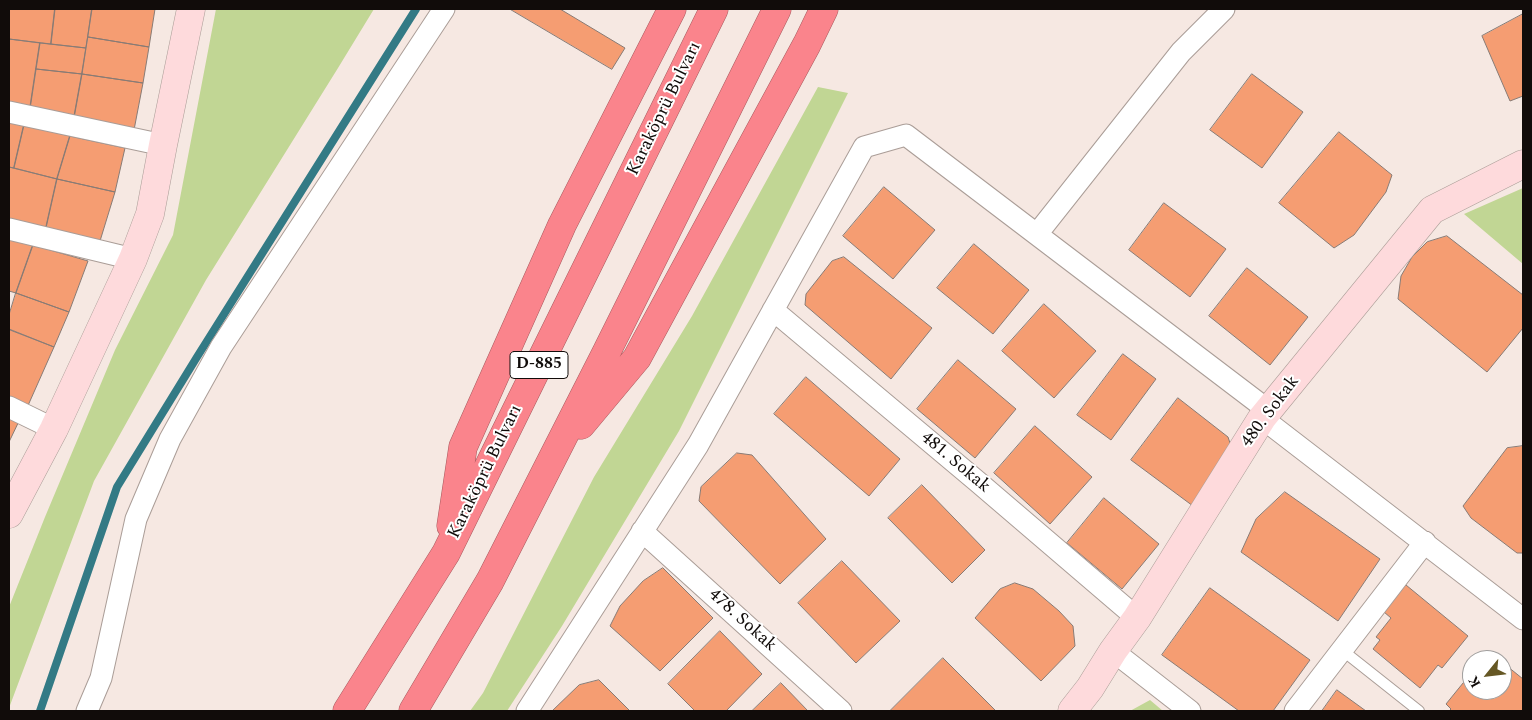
<!DOCTYPE html>
<meta charset="utf-8">
<style>
body{margin:0}
#map{position:relative;width:1532px;height:720px;overflow:hidden;background:#f6e8e2;font-family:Spectral,serif}
canvas{display:block}
.frame{position:absolute;inset:0;border:10px solid #110c0a;pointer-events:none}
.north{position:absolute;left:1462px;top:650px;width:50px;height:50px;box-sizing:border-box;background:#fff;border:1px solid #a09e9d;border-radius:50%;rotate:241deg;font-size:14px;font-weight:700;line-height:20px;text-align:center;color:#110c0a}
.north::after{content:'';display:block;margin:auto;width:18px;height:22px;background:#655724;clip-path:polygon(50% 0,100% 100%,50% 72%,0 100%)}
</style>
<div id="map">
<canvas width="1532" height="720"></canvas>
<div class="frame"></div>
<div class="north">K</div>
</div>
<script>
const ctx = document.querySelector('canvas').getContext('2d');
ctx.lineJoin = 'round';
function fill(path, color) {
  ctx.fillStyle = color;
  ctx.fill(path, 'evenodd');
}
function stroke(path, color, width, dash) {
  ctx.strokeStyle = color;
  ctx.lineWidth = width;
  ctx.lineCap = dash ? 'butt' : 'round';
  ctx.setLineDash(dash || []);
  ctx.stroke(path);
}
function write(font, color, halo, rows, align = 'center') {
  ctx.font = font + ' Spectral,serif';
  ctx.lineWidth = 4;
  ctx.setLineDash([]);
  ctx.textBaseline = 'middle';
  ctx.strokeStyle = halo;
  ctx.fillStyle = color;
  for (const [text, x, y, turn = 0] of rows) {
    ctx.save();
    ctx.translate(x, y);
    ctx.rotate((+turn || 0) * Math.PI / 180);
    ctx.textAlign = isNaN(turn) ? turn : align;
    if (halo) ctx.strokeText(text, 0, 0);
    ctx.fillText(text, 0, 0);
    ctx.restore();
  }
}
const green = new Path2D(`
 M216,9H374L338,68L206,280L94,481L9,708V607L45,517L115,350L173,235Z
 M818,87L848,93L679,431L562,626L507,711H470L483,693L594,477L692,316Z
 M1523,188V264L1464,214Z
 M1150,700L1163,711H1130Z`);
const stream = new Path2D(`
 M40,711L117,487L197,357L416,9`);
const building = new Path2D(`
 M9,9H55L51,44L9,39Z
 M55,9H92L86,48L51,44Z
 M92,9H155L149,47L88,37Z
 M510,9H560L625,48L612,69Z
 M1523,14V96L1510,101L1482,36Z
 M88,37L149,47L143,83L82,74Z
 M9,39L40,43L30,109L9,105Z
 M40,43L86,48L82,74L36,69Z
 M36,69L82,74L74,118L30,109Z
 M82,74L143,83L134,130L74,118Z
 M1252,74L1303,112L1262,168L1210,130Z
 M9,122L24,125L14,168L9,167Z
 M24,125L70,136L57,179L14,168Z
 M1339,132L1392,175L1386,192L1354,235L1334,248L1279,203Z
 M70,136L125,148L115,192L57,179Z
 M9,167L57,179L46,228L9,219Z
 M57,179L115,192L100,241L46,228Z
 M884,187L935,230L893,279L843,236Z
 M1164,203L1226,249L1190,297L1129,250Z
 M1447,236L1523,295V328L1487,372L1398,299L1401,276L1412,257L1427,242Z
 M9,239L33,245L16,293L9,291Z
 M974,244L1029,290L993,334L937,288Z
 M33,245L88,261L69,312L16,293Z
 M844,257L932,328L891,379L805,305L806,294L832,261Z
 M1247,268L1308,317L1270,365L1209,316Z
 M16,293L69,312L54,347L9,329V315Z
 M1044,304L1096,351L1054,398L1002,351Z
 M10,330L54,347L26,410L9,401V332Z
 M1123,354L1156,379L1111,440L1077,415Z
 M958,360L1016,409L975,458L917,409Z
 M806,377L900,459L869,496L774,414Z
 M1178,398L1228,437L1232,449L1193,506L1131,460Z
 M9,413L20,419L9,442Z
 M1035,426L1092,477L1050,524L994,473Z
 M1523,446V553H1517L1471,518L1463,506L1507,448Z
 M737,453L752,455L826,539L780,584L699,501L701,487Z
 M922,485L985,550L952,583L888,518Z
 M1285,492L1380,559L1338,621L1241,552L1256,519Z
 M1104,498L1159,544L1122,589L1067,543Z
 M842,561L900,621L856,663L798,603Z
 M663,568L713,618L660,671L610,626L620,606L643,581Z
 M1015,583L1033,589L1059,611L1073,626L1075,646L1041,681L975,618L1000,589Z
 M1406,585L1468,636L1442,668L1438,665L1420,688L1373,649L1380,640L1376,637L1391,618L1384,612Z
 M1210,588L1310,660L1273,711H1239L1162,655Z
 M720,631L762,674L726,711H695L668,684Z
 M1488,651L1500,660H1481Z
 M943,658L996,711H890Z
 M1502,662L1523,679V711H1449L1451,709L1446,704L1472,672V690H1502Z
 M599,680L630,711H552L579,685Z
 M781,683L808,711H752Z
 M1337,690L1366,711H1322Z`);
const lane = new Path2D(`
 M1342,650L1419,711`);
const street = new Path2D(`
 M9,112L163,145
 M9,229L133,259
 M1037,234L1181,52L1224,9
 M773,310L978,482L1137,618
 M9,407L54,429
 M1262,418L1523,619
 M642,531L841,711
 M1113,651L1190,711
 M87,711L101,678L136,519L170,439L221,347L444,9
 M527,711L698,445L864,147L906,135L1269,411
 M1295,711L1425,542`);
const secondary = new Path2D(`
 M9,514L54,429L133,259L150,214L163,145L191,9
 M1072,711L1090,688L1113,651L1137,618L1262,418L1432,210L1523,164`);
const highway = new Path2D(`
 M581,425L637,358L807,44L824,9
 M451,526L463,447L562,225L672,9
 M347,711L446,553L714,9
 M413,711L490,581L607,351L777,9`);
const shields = [
 [539,365,58]
];
const shieldNames = [
 ["D-885",539,365]
];
const streetNames = [
 ["Karaköprü Bulvarı",665,109,-64],
 ["480. Sokak",1271,412,-53],
 ["481. Sokak",955,463,40],
 ["Karaköprü Bulvarı",486,472,-64],
 ["478. Sokak",742,621,42]
];
fill(green, '#c1d694');
stroke(stream, '#337a85', 8);
fill(building, '#f59d72');
stroke(building, '#887b75', 1);
stroke(lane, '#aa9d97', 12);
stroke(street, '#aa9d97', 23);
stroke(secondary, '#aa9d97', 29);
stroke(highway, '#a85a5e', 29);
stroke(lane, '#fff', 10);
stroke(street, '#fff', 21);
stroke(secondary, '#fedadc', 28);
stroke(highway, '#fa848c', 28);
for (const [x, y, w] of shields) {
  const box = new Path2D();
  box.roundRect(x - w / 2, y - 13.5, w, 27, 4);
  ctx.fillStyle = '#fff';
  ctx.fill(box);
  stroke(box, '#110c0a', 1);
}
write('bold 16px', '#110c0a', null, shieldNames);
write('18px', '#110c0a', '#fff', streetNames);
</script>
